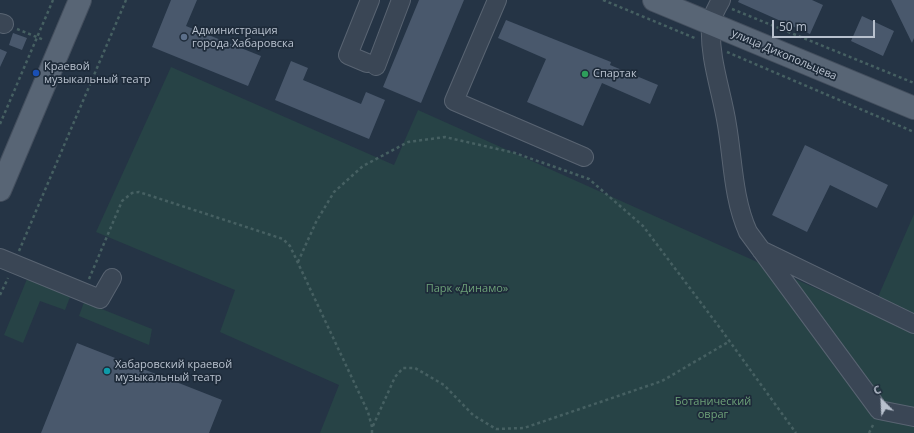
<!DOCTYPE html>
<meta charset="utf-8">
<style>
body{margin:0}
#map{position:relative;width:914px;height:433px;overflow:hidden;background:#253445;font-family:"Open Sans",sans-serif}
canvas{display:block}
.north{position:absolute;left:862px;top:381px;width:40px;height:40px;-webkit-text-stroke:3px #1e2b3a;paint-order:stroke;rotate:336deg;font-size:11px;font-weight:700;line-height:16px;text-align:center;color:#b8c1ce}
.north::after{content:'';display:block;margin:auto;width:14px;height:18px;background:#b8c1ce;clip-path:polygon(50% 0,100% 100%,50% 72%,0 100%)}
.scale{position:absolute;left:772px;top:20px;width:103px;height:18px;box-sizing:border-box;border:2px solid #b8c1ce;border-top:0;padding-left:5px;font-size:12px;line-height:14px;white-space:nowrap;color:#b8c1ce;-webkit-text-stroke:3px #1e2b3a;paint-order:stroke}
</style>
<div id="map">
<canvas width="914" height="433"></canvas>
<div class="north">С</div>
<div class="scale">50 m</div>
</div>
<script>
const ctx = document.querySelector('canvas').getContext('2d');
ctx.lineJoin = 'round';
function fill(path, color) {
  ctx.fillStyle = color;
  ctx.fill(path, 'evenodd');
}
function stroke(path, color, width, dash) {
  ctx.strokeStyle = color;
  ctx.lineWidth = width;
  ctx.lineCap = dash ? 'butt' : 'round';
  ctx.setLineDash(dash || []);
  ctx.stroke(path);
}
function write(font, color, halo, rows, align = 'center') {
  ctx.font = font + ' "Open Sans",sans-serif';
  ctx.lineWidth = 3.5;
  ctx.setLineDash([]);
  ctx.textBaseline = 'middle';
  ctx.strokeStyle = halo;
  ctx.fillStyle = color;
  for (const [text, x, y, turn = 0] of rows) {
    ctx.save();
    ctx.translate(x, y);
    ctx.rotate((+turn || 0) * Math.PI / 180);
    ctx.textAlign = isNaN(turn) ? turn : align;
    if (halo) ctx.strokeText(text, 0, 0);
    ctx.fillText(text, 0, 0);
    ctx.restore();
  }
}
const green = new Path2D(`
 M171,67L394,165L418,110L871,313L914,214V433H320L339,385L220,332L235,290L96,232Z
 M27,279L70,297L65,310L40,301L23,343L4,335Z
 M84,302L152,329L149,345L79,316Z`);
const building = new Path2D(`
 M171,0H197L186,26L261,56L248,86L152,47Z
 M419,0H464L421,103L383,87Z
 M739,0H812L823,5L810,34L738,2Z
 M891,0H914V38L912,43Z
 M862,16L894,31L883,56L851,41Z
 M506,20L611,62L610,65L658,85L650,104L602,83L583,126L527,102L546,59L498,38Z
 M13,33L27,38L22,50L9,45Z
 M0,49L7,52L0,67Z
 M291,61L308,68L303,80L361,104L366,92L385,100L369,139L275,100Z
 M805,145L888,185L877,208L830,185L807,232L772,215Z
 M77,343L222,400L209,433H41Z`);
const path = new Path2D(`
 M603,0L697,39
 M732,9L914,83
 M17,29L44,40
 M727,52L914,132
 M0,124L53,0
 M19,251L126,0
 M298,262L316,222L334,192L363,166L408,142L445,137L515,153L589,179L643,226L720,328L796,433
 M89,279L122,201L132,193L139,192L283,239L290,246L368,412L372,427V433
 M0,295L8,278
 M373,426L395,377L403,368H415L444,385L473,415L496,429L524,428L662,381L730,341
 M869,433L874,423`);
const minor = new Path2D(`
 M497,0L454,101L584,157
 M721,0C717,7 711,18 711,25C709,59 722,92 727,125C733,160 733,199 748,232L879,410L914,417
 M0,23L4,24
 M367,63L348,55L370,0
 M376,66L401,0
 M761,250L914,324
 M0,258L100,299L112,278`);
const major = new Path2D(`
 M654,0L914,108
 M0,190L80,0`);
const markers = [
 [184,37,4,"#5c6f8a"],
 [36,73,4,"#1a4fb4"],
 [585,74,4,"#2e9e5b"],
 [107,371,4,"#0f9aa8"]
];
const poiNames = [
 ["Администрация",192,31],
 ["города Хабаровска",192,44],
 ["Краевой",44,67],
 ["музыкальный театр",44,80],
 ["Спартак",593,74],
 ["Хабаровский краевой",115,365],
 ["музыкальный театр",115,378]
];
const streetNames = [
 ["улица Дикопольцева",784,55,23]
];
const parkNames = [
 ["Парк «Динамо»",467,289],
 ["Ботанический",713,402],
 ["овраг",713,415]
];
fill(green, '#274346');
fill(building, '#49586c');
stroke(minor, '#596472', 20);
stroke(major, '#444f5e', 24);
stroke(path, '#466062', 2.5, [3, 3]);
stroke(minor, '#3a4655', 18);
stroke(major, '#586575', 22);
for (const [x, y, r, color] of markers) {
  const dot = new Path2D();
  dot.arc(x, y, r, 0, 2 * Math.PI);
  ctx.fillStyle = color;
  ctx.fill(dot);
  stroke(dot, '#1e2b3a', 1.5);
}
write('11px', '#b8c1ce', '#1e2b3a', poiNames, 'left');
write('11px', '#b8c1ce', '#1e2b3a', streetNames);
write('11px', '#6da178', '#1e2b3a', parkNames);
</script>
